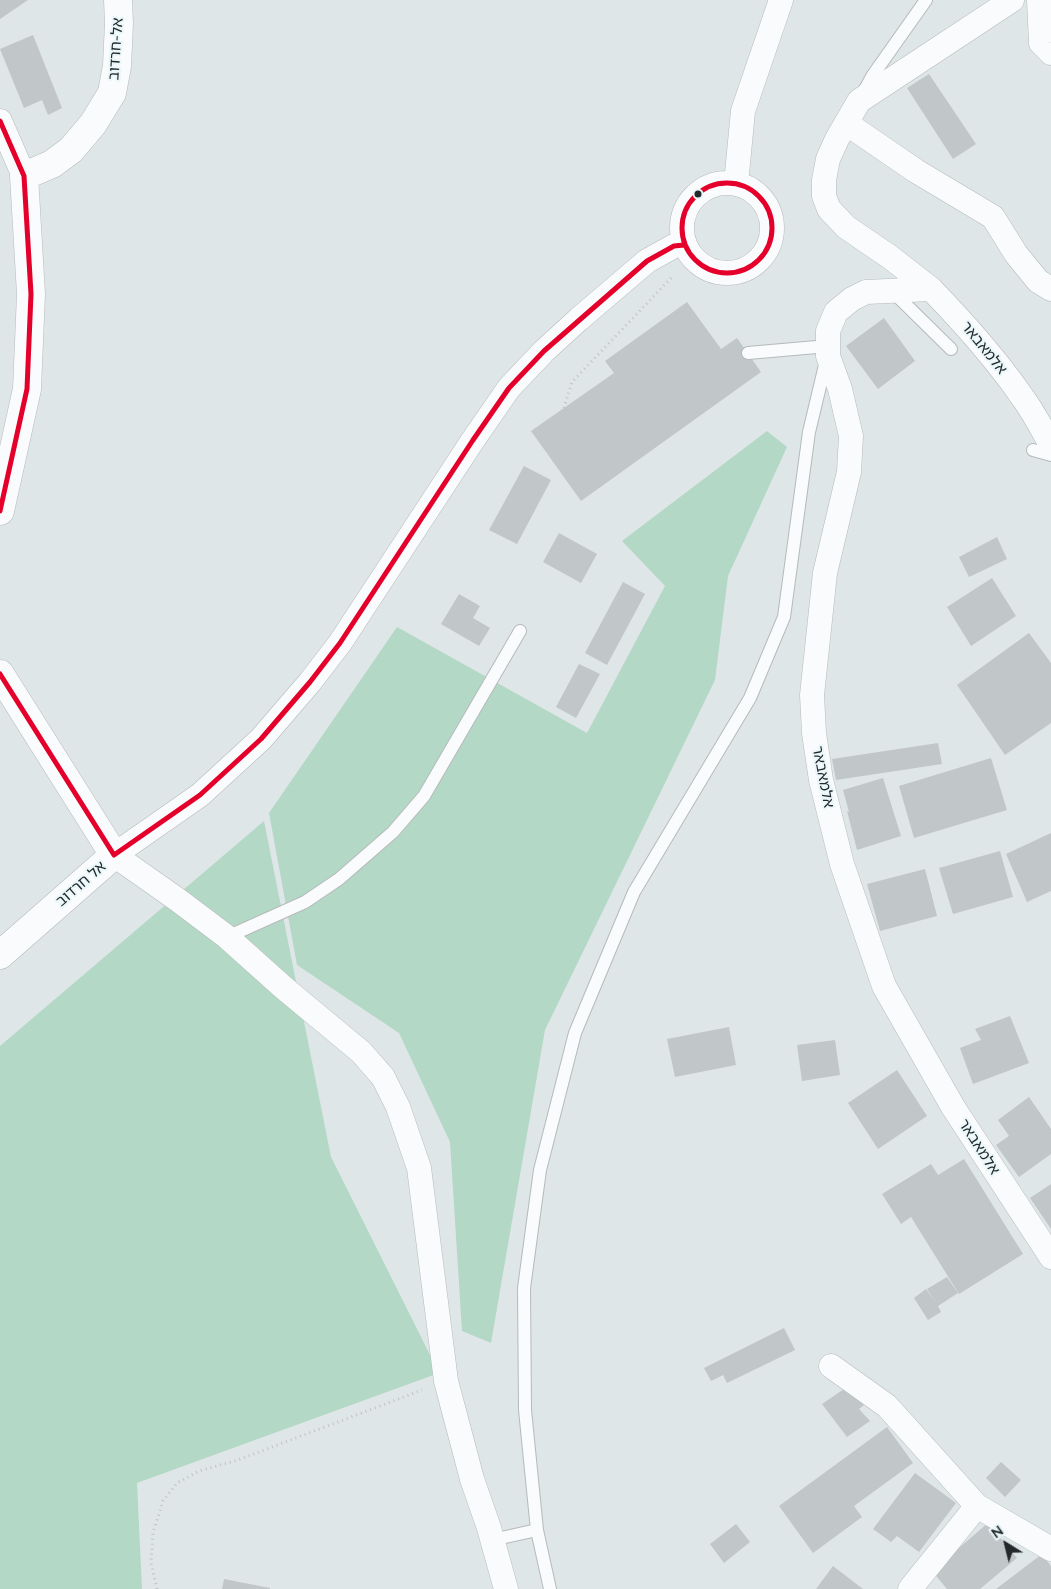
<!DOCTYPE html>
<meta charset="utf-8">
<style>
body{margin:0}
#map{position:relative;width:1051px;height:1589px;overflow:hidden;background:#dfe6e8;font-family:Mulish,sans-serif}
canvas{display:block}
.north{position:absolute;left:981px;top:1519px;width:50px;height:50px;-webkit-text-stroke:4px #e9f6fa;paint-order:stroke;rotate:324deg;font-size:14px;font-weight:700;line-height:20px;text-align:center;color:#232829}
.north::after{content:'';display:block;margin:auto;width:18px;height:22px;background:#232829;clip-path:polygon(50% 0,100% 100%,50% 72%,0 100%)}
</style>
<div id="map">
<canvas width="1051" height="1589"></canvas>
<div class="north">N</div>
</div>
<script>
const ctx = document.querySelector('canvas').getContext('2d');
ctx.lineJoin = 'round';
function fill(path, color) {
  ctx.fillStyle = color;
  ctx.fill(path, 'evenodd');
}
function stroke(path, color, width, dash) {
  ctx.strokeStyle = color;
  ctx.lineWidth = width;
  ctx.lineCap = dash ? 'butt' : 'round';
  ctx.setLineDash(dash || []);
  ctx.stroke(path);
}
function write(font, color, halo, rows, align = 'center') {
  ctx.font = font + ' Mulish,"Noto Sans Hebrew",sans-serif';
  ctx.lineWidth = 4;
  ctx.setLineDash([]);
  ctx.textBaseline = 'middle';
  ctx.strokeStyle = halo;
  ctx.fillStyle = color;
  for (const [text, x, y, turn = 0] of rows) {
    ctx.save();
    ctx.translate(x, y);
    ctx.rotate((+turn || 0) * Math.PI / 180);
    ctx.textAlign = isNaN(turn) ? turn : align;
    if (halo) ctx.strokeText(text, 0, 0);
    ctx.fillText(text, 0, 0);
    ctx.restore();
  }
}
const green = new Path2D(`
 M767,431L787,447L728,576L715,680L545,1030L491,1343L462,1331L450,1142L399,1033L297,965L269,813L397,627L587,733L665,586L622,541Z
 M264,821L331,1157L439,1373L137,1483L142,1589H0V1046Z`);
const building = new Path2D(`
 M0,0H28L0,19Z
 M33,35L62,108L48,115L42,100L24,108L0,49Z
 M929,74L976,144L953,159L907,88Z
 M687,302L721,349L737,338L761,372L581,501L531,431L614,373L605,361Z
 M884,318L915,361L878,389L846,346Z
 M524,466L551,480L517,544L489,530Z
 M559,533L597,554L581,583L543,562Z
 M997,537L1007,559L969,577L959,557Z
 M992,578L1016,616L971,646L947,607Z
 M623,582L645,594L607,665L585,653Z
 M459,594L480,606L473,618L490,628L479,646L441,624Z
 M1029,633L1051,663V723L1005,755L957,685Z
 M579,664L600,674L576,718L556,707Z
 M938,743L942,764L836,780L832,759Z
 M991,758L1007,810L914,838L899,786Z
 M883,778L901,836L857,850L847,811L849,812L843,790Z
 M1051,833V891L1027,902L1006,854Z
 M1000,851L1013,897L953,914L939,868Z
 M925,869L937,916L880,931L867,884Z
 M1010,1016L1029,1063L973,1084L960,1048L981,1040L975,1029Z
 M729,1027L736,1065L675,1077L667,1039Z
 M835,1040L840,1075L802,1081L797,1045Z
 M897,1070L927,1116L878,1149L848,1103Z
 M1029,1097L1051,1129V1154L1019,1177L996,1145L1009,1136L998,1120Z
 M964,1159L1023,1254L959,1294L911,1217L901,1224L882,1194L931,1164L938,1175Z
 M1051,1184V1229L1030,1198Z
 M947,1277L958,1293L938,1306L941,1312L928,1320L914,1298L926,1289L936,1303L927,1289Z
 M784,1328L795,1350L727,1383L723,1375L711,1381L704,1368Z
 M850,1385L864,1405L859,1409L870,1421L847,1437L822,1404Z
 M887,1427L913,1463L854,1506L862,1517L813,1553L779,1506Z
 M1001,1462L1021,1480L1005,1497L986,1478Z
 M915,1473L956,1503L919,1552L897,1536L891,1542L873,1529Z
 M988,1523L1017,1558L980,1589H947L932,1571Z
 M736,1524L750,1542L724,1563L710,1544Z
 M1042,1554L1051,1566V1589H996Z
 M833,1566L863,1589H816Z
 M224,1579L270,1588V1589H222Z`);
const path = new Path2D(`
 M564,408L572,382L672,277
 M157,1589L151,1563L153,1533L163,1501L177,1483L199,1471L238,1460L422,1390`);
const lane = new Path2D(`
 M863,93L873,75L926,0
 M892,291L951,349
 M748,353L828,346
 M1033,450L1051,455
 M227,937L305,902L339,879L393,832L424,796L520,631
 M492,1540L537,1530
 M550,1589L537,1530L525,1410L524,1288L540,1170L575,1033L634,892L750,698L784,617L809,432L826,361`);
const street = new Path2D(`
 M1039,0L1041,43L1051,53
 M0,121L24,176
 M846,123L916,171L993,217L1016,254L1038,281L1051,289
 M682 228a45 45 0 1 1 90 0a45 45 0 1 1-90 0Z
 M736,184L743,111L781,0
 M931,289L890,257L846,227L829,209L824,196V180L828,159L837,139L859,101L1012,0
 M1051,445C1042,429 1034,413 1023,398C996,359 964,323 931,289L866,292L852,299L836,312L828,331V356L840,389L851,436L849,472L825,573L812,695L814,733L821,780L842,864L884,986L953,1107L1051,1257
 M831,1366L887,1406L977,1506L1051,1549
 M506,1589L489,1528L472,1479L446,1381L419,1168L398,1107L383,1077L361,1052L284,988L227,937L178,900L114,855L200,795L261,739L310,682L340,643L473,440L509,388L544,351L579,319L647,261L674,246L684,245
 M910,1589L977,1506`);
const secondary = new Path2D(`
 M0,511L27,389L31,294L24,176L52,164L71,150L93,124L112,93L117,66L119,23L118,0
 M0,674L114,855L0,955`);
const bus1 = new Path2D(`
 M0,121L24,176L31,294L27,389L0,511
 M682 228a45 45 0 1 1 90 0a45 45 0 1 1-90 0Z
 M0,674L114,855L200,795L261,739L310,682L340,643L473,440L509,388L544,351L647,261L674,246L684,245`);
const markers = [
 [698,194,4.5,"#232829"]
];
const streetNames = [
 ["אל-חרדוב",116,49,-86],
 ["אלמאבאר",984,348,51],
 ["אלמאבאר",823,777,79],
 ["אל חרדוב",81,884,-41],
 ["אלמאבאר",979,1147,57]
];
fill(green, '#b4d8c6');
fill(building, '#c1c6c8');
stroke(lane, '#b5babb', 14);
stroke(street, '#b5babb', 25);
stroke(secondary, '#b5babb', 29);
stroke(path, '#c1c3c4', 3, [1, 4]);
stroke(lane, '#fafbfc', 12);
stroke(street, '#fafbfc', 24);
stroke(secondary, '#fafbfc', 28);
stroke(bus1, '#e4002b', 5);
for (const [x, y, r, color] of markers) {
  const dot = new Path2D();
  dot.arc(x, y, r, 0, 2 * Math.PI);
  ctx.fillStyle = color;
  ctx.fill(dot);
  stroke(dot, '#e9f6fa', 2);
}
write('15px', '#232829', '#e9f6fa', streetNames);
</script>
